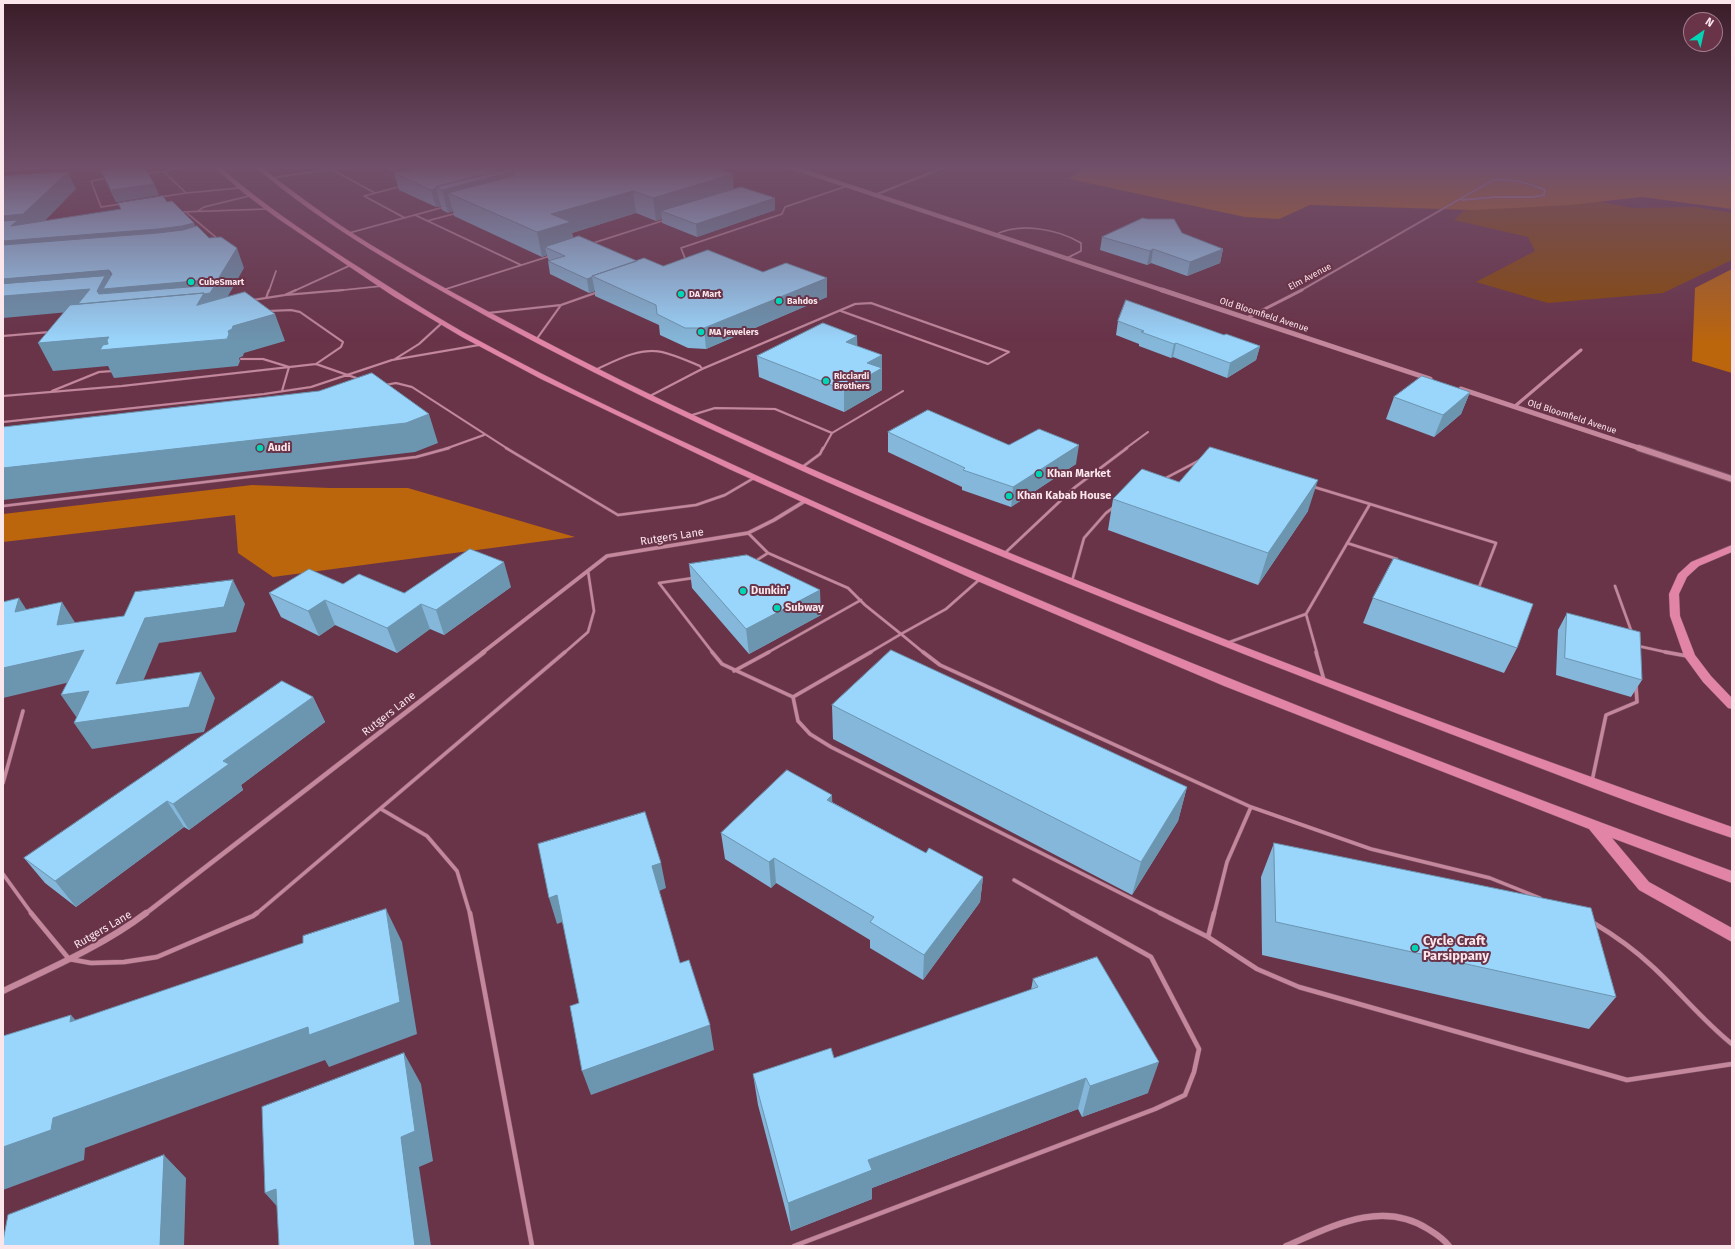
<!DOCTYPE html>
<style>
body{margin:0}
#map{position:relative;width:1735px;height:1249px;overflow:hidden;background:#693348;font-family:"Fira Sans",sans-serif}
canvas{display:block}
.frame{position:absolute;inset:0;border:4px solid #fbe6ec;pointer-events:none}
.north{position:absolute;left:1683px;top:12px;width:40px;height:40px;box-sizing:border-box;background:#693348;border:1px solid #a37b8a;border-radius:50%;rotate:34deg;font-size:11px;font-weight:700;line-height:16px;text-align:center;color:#fbe6ec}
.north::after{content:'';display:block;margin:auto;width:14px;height:18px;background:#01d5b6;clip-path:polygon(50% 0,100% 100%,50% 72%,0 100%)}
</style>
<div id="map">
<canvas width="1735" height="1249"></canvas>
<div class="frame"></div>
<div class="north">N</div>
</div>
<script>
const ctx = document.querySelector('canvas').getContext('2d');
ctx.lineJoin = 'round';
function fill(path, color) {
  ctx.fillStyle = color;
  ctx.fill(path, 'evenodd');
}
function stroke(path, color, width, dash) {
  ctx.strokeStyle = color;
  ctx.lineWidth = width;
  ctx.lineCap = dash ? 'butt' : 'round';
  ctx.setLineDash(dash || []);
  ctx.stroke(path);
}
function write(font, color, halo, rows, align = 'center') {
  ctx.font = font + ' "Fira Sans",sans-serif';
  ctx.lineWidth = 4;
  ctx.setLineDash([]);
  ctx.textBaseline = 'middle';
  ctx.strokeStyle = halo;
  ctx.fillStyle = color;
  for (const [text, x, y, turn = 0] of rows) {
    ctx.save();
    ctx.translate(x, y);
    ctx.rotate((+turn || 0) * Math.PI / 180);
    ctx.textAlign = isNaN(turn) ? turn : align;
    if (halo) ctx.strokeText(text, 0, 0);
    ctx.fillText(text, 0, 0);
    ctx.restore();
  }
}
const green = new Path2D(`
 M1558,194L1633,208L1696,207L1732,213V260L1663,293L1548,303L1476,282L1535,251L1528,237L1454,220L1473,203Z`);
const forest = new Path2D(`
 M1085,167H1732V209L1642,197L1570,205L1473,210L1310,205L1279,219L1245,217L1069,179Z
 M1732,269V373L1692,361L1695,288Z
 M252,485L330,488H408L575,537L273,577L238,553L235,515L3,542V514Z`);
const serviceFar4 = new Path2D(`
 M387,167L402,174
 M331,169L375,193
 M3,171L44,167
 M144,173L164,172L180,167
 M109,178L91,181L101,207L121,204
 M271,178L346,167
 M186,193L239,188
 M364,196L402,186
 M364,196L405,218
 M160,197L186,193L164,172
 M198,211L204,207L249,196
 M181,212L267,209
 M187,213L218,239L217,240
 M415,215L521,265
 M427,221L457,213
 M349,233L444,207
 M995,235C1019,222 1058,229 1081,243V251L1067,258
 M590,244L665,220
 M686,261L681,248L782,214L785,207L847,186
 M443,290L550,256
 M269,291L276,271
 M294,291L351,265
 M334,291L382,286`);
const serviceFar3 = new Path2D(`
 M296,290L285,295L343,290
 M266,298L269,290
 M253,300L285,295
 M269,311L291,310L300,312L343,342L341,347L316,364
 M488,313L561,305L598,292
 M3,336L50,332
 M536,340L561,305
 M241,359H263L289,367L282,391
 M395,359L419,344L443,322
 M702,369L855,304L871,303L1009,352L988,364L841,311
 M595,370C615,361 639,347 662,352C675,355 688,361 700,366L702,369L650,396
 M385,385L396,383L412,387L508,449
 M52,391L99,372L113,371
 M3,396L122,386L316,364L359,379
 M689,416L715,408L775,409L832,433L823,449
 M3,422L264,394L311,387L392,360L479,345
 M832,433L903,391
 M445,449L484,435
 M1125,449L1148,432`);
const serviceFar2 = new Path2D(`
 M506,448L618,515L696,505L725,495L754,478
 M801,468L820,454L823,448
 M1164,479L1202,459
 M1370,504L1496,543L1479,587L1476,586
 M3,506L416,457L449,448
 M748,533L768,553L848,588L865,605L901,634L869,653
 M1347,543L1397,559
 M1005,553L1074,488L1127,448
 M754,562L768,553
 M693,578L659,583L713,653
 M1072,581L1084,538L1106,513L1114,507
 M1615,586L1632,633
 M1306,614L1317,653
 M1227,643L1306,614L1370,504L1314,487
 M1638,646L1670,653
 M564,653L588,632L594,611L588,571
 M767,653L861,600
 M924,653L901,634L946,609L980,579`);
const serviceFar1 = new Path2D(`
 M712,652L722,664L793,697L871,652
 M923,652L940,665L1251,807L1371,849L1490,878L1540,898
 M1316,652L1324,680
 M1665,652L1687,656
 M734,671L769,652
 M793,697L798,721L810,734L831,747L1162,914
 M1592,781L1606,715L1637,702L1636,686
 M3,783L23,711
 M381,809L427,836L457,871L470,914
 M3,874L32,914
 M1014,880L1074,914
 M256,914L565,652
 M1214,914L1227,862L1251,807`);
const service = new Path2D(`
 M31,913L69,959L91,963L124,962L157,957L253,916L257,913
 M470,913L532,1246
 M1160,913L1208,937
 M1214,913L1208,937L1257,969L1299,987L1627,1080L1732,1064
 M1592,922C1614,935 1635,950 1653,967C1680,992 1703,1021 1732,1044
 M794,1246L1155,1109L1185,1095L1194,1072L1199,1049L1151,957L1072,913`);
const minorFar4 = new Path2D(`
 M875,195L945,167
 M1300,291L1493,180C1511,178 1528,183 1545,190L1544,195L1533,197H1495L1462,200`);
const minorFar3 = new Path2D(`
 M1247,318L1302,290
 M1514,407L1581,350`);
const minorFar2 = new Path2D(`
 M482,653L607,556L748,533L774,520L805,501`);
const minorFar1 = new Path2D(`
 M145,914L484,652`);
const minor = new Path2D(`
 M3,991C51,968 104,945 146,913
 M1286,1246C1331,1227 1381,1199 1428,1229C1436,1234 1443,1238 1449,1246`);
const tertiaryFar2 = new Path2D(`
 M791,167L1165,291`);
const tertiaryFar1 = new Path2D(`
 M1162,290L1430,379
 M1461,389L1642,449`);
const tertiary = new Path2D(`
 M1639,448L1732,479`);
const trunk = new Path2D(`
 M214,167H220C260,202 304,232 349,261C387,285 424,310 463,332C564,388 669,435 773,483C1087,626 1408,752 1732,871V883L1612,838L1649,882L1732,928V942L1639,890L1589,829L1224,686L975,580L729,469L541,379L462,337L393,296L277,218L245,194Z
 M255,167H261C302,199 343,229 388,255C432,282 478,306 523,330C655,400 790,461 928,519C1193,630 1461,732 1732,827V838C1642,808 1553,773 1464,739C1282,670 1102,599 924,524C776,461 630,394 488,317C407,272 326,227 255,167Z
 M1732,545V552L1699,566L1687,577L1679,594L1680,616L1695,655L1711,676L1732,698V709L1728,708L1703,682L1684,656L1670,616L1669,594L1678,574L1691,562Z`);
const wall = new Path2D(`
 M724,169V171L734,189L775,210L697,237L662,223V219L656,221L636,213L572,233L573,238L637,261L827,297L706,349L688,348L660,335L659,325L595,296V291L589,293L550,274L548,261H550L548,259L547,255L542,257L454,216L453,211L448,213L442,210L441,206L436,207L399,190L394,173Z
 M101,171L154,184L159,195L116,202Z
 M1182,233L1223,249L1220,263L1187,276L1151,263L1147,265L1100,250L1102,237Z
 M1118,321L1224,335L1260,346L1256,360L1227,378L1173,357L1171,358L1139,346V344L1116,335Z
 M857,346L882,355V390L844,412L759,377L757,356Z
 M1470,392L1461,414L1434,437L1386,419L1394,397Z
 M888,432L1009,445L1076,464L1011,507L962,490V487L888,452Z
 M1179,482L1308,511L1258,585L1108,530L1113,499Z
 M689,564L821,615L749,654L692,588Z
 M343,584L404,593L511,587L444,635L430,629L397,653L335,625L319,636L281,617L269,593Z
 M1373,598L1517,648L1504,673L1363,623Z
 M1567,613L1642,680L1631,697L1556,675L1558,630Z
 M313,697L325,722L241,785L243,790L189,830L184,827L76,907L45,883L24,858Z
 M832,705L1187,787L1178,821L1132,895L833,739Z
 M832,795V802L926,853L983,877L980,902L923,980L870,948V940L776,883L771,888L725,859L721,833Z
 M1274,843L1616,997L1589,1029L1262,955L1261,877Z
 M1033,979L1148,1093L1082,1117L1078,1109L872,1188V1199L791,1231L758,1105L753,1074L834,1058L1031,990Z`);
const shadedWall = new Path2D(`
 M517,167L515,174L513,172L517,194L448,193L453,211L448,213L442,190Z
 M724,169V176L733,174L734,196L661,211L662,219L656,221L653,198Z
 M68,172L76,189L33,233L194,223L201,241L3,261V216Z
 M154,184L159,195L116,202L111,190Z
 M436,188L441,206L436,207L431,190Z
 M633,191L636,213L572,233L575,246L545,247L547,255L542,257L537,232L551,214Z
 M775,198V210L697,237L696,224Z
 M237,248L244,268L223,305L80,311L3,318V279L109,270L117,287Z
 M1153,249L1151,263L1147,265L1150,251Z
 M1223,249L1220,263L1187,276L1190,262Z
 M592,277L595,291L589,293L587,279Z
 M827,278V297L706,349L704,328Z
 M275,314L285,341L244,353L243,356L239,358L240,361L238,366L114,378L108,366L53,371L38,343L109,337L228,331L233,326Z
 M857,336L858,357L846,342Z
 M1176,343L1173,357L1171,358L1174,344Z
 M1260,346L1256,360L1227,378L1230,363Z
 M882,355V390L844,412V390L867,363Z
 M1470,392L1461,414L1434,437L1443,415Z
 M429,414L438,443L415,452L3,500V468Z
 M1079,445L1076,464L1011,507L1013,487Z
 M1318,480L1308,511L1258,585L1268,553Z
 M504,562L511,587L444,635L436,610Z
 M233,580L245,604L236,632L159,643L131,710L116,684L145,618Z
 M820,590L821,615L749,654L746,629Z
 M19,598L35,623L15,612Z
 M325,600L335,625L319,636L308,611Z
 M62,602L78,627L57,625Z
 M421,604L430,629L397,653L387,628Z
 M84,650L100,675L3,698V668Z
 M201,672L215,698L204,732L92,749L74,723Z
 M89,691L79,721L61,695Z
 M313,697L325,722L241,785L243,790L189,830L173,804L223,761Z
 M1187,787L1178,821L1132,895L1141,862Z
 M832,795L833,820L827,800Z
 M167,801L184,827L76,907L55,881Z
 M774,858L776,883L771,888L769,862Z
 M661,863L666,888L657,892L652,866Z
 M983,877L980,902L923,980L924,955Z
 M557,895L565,921L557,924L549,898Z
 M386,909L402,942L417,1034L329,1067L325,1060L85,1148L84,1160L3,1190V1147L53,1118Z
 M71,1015L100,1047L70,1022Z
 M710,1025L714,1050L591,1095L582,1071Z
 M404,1053L421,1084L433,1161L419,1167L431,1246H415L401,1137Z
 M1159,1062L1148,1093L1082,1117L1090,1086Z
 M1086,1078L1078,1109L872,1188V1199L791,1231L788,1203L868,1160Z
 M164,1155L186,1178L184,1246H160Z
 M276,1189L291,1222L265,1193Z`);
const building = new Path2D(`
 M121,167H145L154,184L111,190L101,171Z
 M419,167H514L436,187V188L431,190L394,173Z
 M514,167H720L724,169L720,170L733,174L653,198L633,191L551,214L571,222L537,232L448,193L513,176L515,174L513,172L442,190L436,187Z
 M68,172L23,214L3,216V176Z
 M741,187L775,198L696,224L661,211Z
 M163,196L167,202L172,201L194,223L182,226L158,229L3,241V221L18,220L11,226L121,209L118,203Z
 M1143,218L1147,219H1174L1182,233L1223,249L1190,262L1153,249L1150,251L1102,237Z
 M197,226L209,238L221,237L237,248L218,279L103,289L112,274L109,270L3,279V245L158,233L183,230Z
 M579,236L637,261L592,276V277L587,279L548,261L565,256L545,247Z
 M708,250L763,272L786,263L827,278L704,328H685L657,314L656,305L592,276L644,258L663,266Z
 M105,276L97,291L99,294L215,285L210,293L204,294V293L78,304L90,289L3,296V284Z
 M245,292L275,314L233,326L232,329L228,331L229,334L227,339L100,350L103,345L108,344L107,340L109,337L38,343L70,305L204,293L197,305Z
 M1126,300L1224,335L1226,334L1260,346L1230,363L1176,343L1174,344L1141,332L1144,331L1118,321Z
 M823,323L857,336L846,342L882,355L867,363L882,368L844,390L757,356Z
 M372,373L429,414L406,423L3,468V427L319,391Z
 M1422,376L1470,392L1443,415L1394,397Z
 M928,410L1009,445L1039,429L1079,445L1013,487L963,470L965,468L888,432Z
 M1210,447L1318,480L1268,553L1113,499L1142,469L1179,482Z
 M470,549L504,562L436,610L421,604L387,628L325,600L308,611L269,593L309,569L343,584L359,574L404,593Z
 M747,555L820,590L746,629L689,564Z
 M1394,558L1533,604L1517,648L1373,598Z
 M233,580L224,607L145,618L116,684L201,672L189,707L74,723L89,691L61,695L84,650L3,668V602L19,598L15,612L62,602L57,625L124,616L135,592Z
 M1567,613L1640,632L1642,680L1565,658Z
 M891,650L1187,787L1141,862L832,705Z
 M282,681L313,697L223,761L229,764L173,804L167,801L55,881L24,858Z
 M787,770L832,795L827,800L926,853L929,848L983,877L924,955L870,922L874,917L774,858L769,862L721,833Z
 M645,812L661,863L652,866L680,963L689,960L710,1025L582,1071L570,1006L579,1003L557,895L549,898L538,844Z
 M1274,843L1591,908L1616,997L1276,922Z
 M386,909L400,1002L309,1035L308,1027L53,1118L51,1130L3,1147V1036L71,1015L70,1022L303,943V936Z
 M1097,957L1159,1062L1090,1086L1086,1078L868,1160L872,1170L788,1203L753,1074L831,1048L834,1058L1038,987L1033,979Z
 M404,1053L415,1131L401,1137L415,1246H279L276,1189L265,1193L262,1107Z
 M164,1155L160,1246H3V1241L8,1215Z`);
const markers = [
 [191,282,4,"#01d5b6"],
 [681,294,4,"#01d5b6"],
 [779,301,4,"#01d5b6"],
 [701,332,4,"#01d5b6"],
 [826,381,4,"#01d5b6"],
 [260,448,4,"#01d5b6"],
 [1039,474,4,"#01d5b6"],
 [1009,496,4,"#01d5b6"],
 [743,591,4,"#01d5b6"],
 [777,608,4,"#01d5b6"],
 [1415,948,4,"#01d5b6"]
];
const farStreetnames = [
 ["Elm Avenue",1310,277,-28],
 ["Old Bloomfield Avenue",1264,315,18],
 ["Old Bloomfield Avenue",1572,417,18]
];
const farPoinames = [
 ["CubeSmart",199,282],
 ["DA Mart",689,294],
 ["Bahdos",787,301],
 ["MA Jewelers",709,332],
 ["Ricciardi",834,376],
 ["Brothers",834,386]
];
const poiNames = [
 ["Audi",268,448],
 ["Khan Market",1047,474],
 ["Khan Kabab House",1017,496],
 ["Dunkin'",751,591],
 ["Subway",785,608]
];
const streetNames = [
 ["Rutgers Lane",672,537,-9],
 ["Rutgers Lane",389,714,-38],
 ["Rutgers Lane",103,930,-30]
];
const nearPoinames = [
 ["Cycle Craft",1423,941],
 ["Parsippany",1423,956]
];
fill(green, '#884805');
fill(forest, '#bb650d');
stroke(serviceFar4, '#7d5263', 2);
stroke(serviceFar3, '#7d5263', 2.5);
stroke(serviceFar2, '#7d5263', 3.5);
stroke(serviceFar1, '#7d5263', 4.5);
stroke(service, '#7d5263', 5.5);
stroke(minorFar4, '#7d5263', 2.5);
stroke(minorFar3, '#7d5263', 3.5);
stroke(minorFar2, '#7d5263', 4.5);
stroke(minorFar1, '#7d5263', 5.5);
stroke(minor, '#7d5263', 7);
stroke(tertiaryFar2, '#7d5263', 4.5);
stroke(tertiaryFar1, '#7d5263', 5.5);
stroke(tertiary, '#7d5263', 8);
stroke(trunk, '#7d5263', 1);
stroke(serviceFar4, '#c5879c', 1.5);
stroke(serviceFar3, '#c5879c', 2);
stroke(serviceFar2, '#c5879c', 2.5);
stroke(serviceFar1, '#c5879c', 3.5);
stroke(service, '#c5879c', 4.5);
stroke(minorFar4, '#c5879c', 2);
stroke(minorFar3, '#c5879c', 3);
stroke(minorFar2, '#c5879c', 3.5);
stroke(minorFar1, '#c5879c', 4.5);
stroke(minor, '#c5879c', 6);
stroke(tertiaryFar2, '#c5879c', 4);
stroke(tertiaryFar1, '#c5879c', 5);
stroke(tertiary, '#c5879c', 6);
fill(trunk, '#e284a6');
fill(wall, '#84b7d9');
fill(shadedWall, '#6c95b0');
fill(building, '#9ad5fc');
stroke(building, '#6c95b0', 1);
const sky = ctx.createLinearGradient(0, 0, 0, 342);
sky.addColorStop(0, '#3a1c28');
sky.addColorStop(0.49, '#70506a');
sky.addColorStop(1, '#70506a00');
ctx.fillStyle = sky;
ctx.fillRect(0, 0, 1735, 342);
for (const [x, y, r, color] of markers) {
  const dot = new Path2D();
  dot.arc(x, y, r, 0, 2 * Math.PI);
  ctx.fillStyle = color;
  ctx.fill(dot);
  stroke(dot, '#693348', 1.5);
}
write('9px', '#fbe6ec', '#693348', farStreetnames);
write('bold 9px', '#fbe6ec', '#693348', farPoinames, 'left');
write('bold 11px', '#fbe6ec', '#693348', poiNames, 'left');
write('11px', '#fbe6ec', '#693348', streetNames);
write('bold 13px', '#fbe6ec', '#693348', nearPoinames, 'left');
</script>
